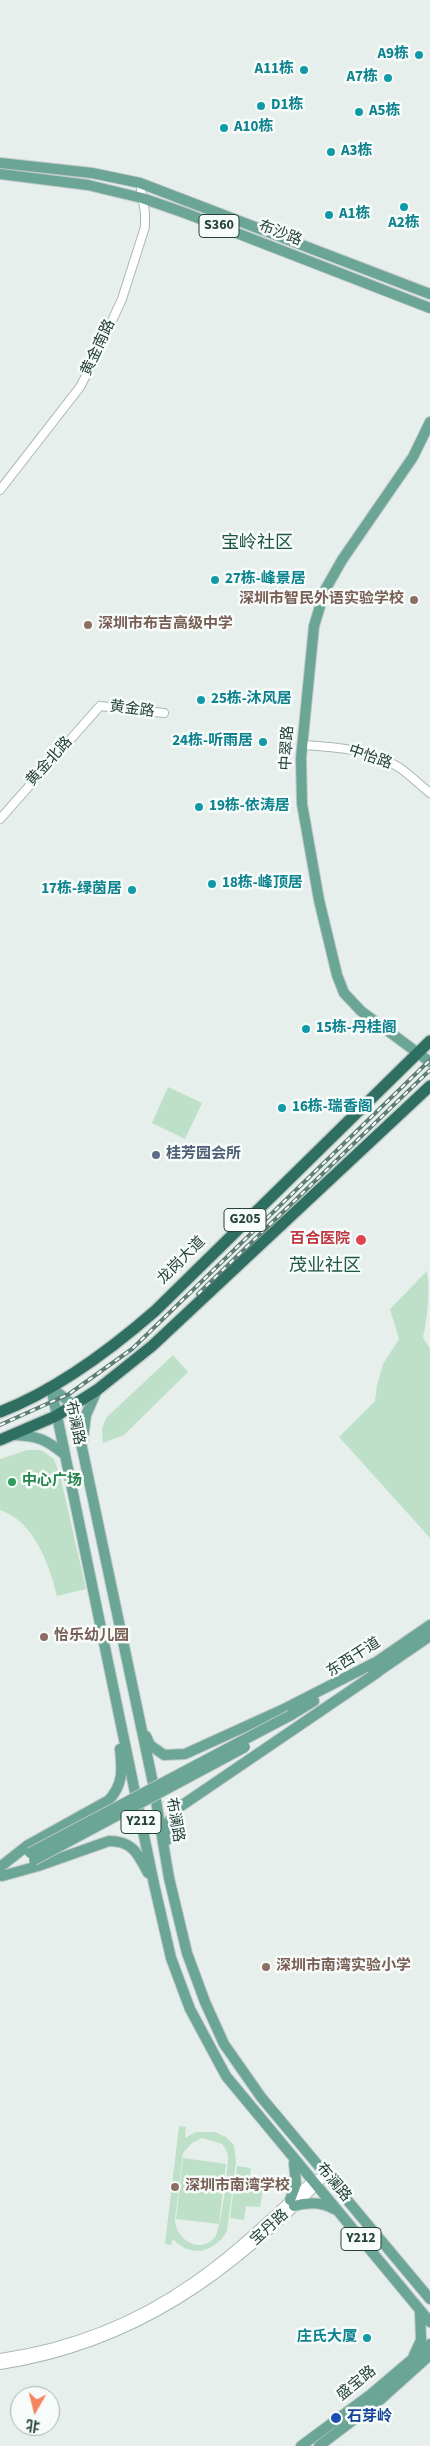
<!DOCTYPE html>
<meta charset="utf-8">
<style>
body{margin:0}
#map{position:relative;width:430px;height:2446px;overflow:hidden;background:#e6efeb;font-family:"Source Sans 3","Noto Sans SC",sans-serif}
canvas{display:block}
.north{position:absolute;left:10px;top:2386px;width:50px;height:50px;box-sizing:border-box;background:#f7fbf9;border:1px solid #a3b1ad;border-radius:50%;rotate:188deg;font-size:14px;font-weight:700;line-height:20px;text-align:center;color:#24423a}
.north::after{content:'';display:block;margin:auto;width:18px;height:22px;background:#f4845f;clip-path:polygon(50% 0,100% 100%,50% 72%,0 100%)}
</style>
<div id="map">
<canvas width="430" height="2446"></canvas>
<div class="north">北</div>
</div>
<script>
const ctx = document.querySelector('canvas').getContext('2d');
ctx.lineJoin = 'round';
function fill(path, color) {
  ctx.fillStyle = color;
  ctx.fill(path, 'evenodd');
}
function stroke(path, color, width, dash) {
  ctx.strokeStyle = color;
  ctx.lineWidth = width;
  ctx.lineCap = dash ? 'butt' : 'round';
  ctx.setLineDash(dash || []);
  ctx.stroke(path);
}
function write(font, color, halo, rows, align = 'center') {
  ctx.font = font + ' "Source Sans 3","Noto Sans SC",sans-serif';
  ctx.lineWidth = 5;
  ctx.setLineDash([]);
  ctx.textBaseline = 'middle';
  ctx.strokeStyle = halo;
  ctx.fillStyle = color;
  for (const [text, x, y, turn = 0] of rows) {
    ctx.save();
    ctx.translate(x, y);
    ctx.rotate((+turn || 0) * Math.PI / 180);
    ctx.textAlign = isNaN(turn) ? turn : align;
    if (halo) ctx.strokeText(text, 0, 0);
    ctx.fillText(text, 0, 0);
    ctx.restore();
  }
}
const green = new Path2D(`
 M168,1087L202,1103L185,1139L152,1123Z
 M427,1271C430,1289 428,1317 423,1337L430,1349V1538L339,1437L375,1401L377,1385L383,1364L399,1339L390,1309Z
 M173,1355L188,1372L124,1435L103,1443L102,1429L106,1418Z
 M27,1450H41L54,1459L61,1479L86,1589L57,1596C49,1564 34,1521 0,1510V1459Z
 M179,2126L186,2127L185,2138L196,2132H215L226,2137L234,2145L236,2162L227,2231C215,2253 190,2258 173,2239L171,2245L165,2244ZM202,2138L222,2144C225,2148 228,2152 228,2157C228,2170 221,2229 215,2237C201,2255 175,2240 175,2219L183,2153L192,2143Z
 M183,2158L226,2164L219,2224L176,2219Z
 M237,2166L251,2168L249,2181L264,2183L260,2207L246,2206L244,2220L230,2218L233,2193H248L234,2191Z`);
const minor = new Path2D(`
 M0,490L80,387L92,364L122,299L145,227V213L140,183
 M302,745C335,747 370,749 400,768C410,775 420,785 430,793
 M0,819L100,706L164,713
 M0,2358C69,2348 136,2322 193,2282C236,2253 273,2215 312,2181L317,2179
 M0,2365C136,2344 233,2273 326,2175`);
const major = new Path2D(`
 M0,163L92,173L140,183L430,294
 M0,174L88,185L142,198L185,213L430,308
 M430,422L413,457L342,560L325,590L314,626L301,758L302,804L319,900L337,975L344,993L361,1011L430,1062
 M51,1387L154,1884L171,1958L190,2009L226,2076L430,2322
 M51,1387L73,1405L153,1783L169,1878L187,1953L205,2002L224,2044L261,2097L430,2299
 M13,1435C38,1436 46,1439 65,1455
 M83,1439L86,1415L97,1390
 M369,1667L430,1625
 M373,1675L430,1636
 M291,1715L314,1701
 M146,1736L150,1745L164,1755L185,1754L284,1709L374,1663
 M167,1840L168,1823L178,1808L378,1672
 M0,1867L28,1845L109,1800C124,1783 122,1769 120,1749
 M2,1876L38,1866L109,1841C133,1841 138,1854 148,1873
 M290,2200L296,2184L294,2163
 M294,2206C308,2202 322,2202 334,2209
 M414,2355L421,2340L420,2311
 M301,2446L370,2395L430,2344
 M319,2446L381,2399L430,2355`);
const highway = new Path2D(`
 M0,1412C57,1390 109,1351 155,1311L430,1041
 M0,1440L56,1416L97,1390L152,1346L430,1086`);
const rail = new Path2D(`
 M198,1294L430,1070
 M0,1425L69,1394L132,1349L430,1060`);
const majorBridge = new Path2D(`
 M30,1853L291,1715
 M34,1860L245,1747`);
const markers = [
 [419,55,5,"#0f9aa8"],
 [304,70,5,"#0f9aa8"],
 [388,78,5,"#0f9aa8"],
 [261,106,5,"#0f9aa8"],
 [359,112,5,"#0f9aa8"],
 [224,128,5,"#0f9aa8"],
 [331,152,5,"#0f9aa8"],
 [404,207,5,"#0f9aa8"],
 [329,215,5,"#0f9aa8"],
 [215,580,5,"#0f9aa8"],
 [414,600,5,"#8d6e63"],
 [88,625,5,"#8d6e63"],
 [201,700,5,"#0f9aa8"],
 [263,742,5,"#0f9aa8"],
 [199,807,5,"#0f9aa8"],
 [212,884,5,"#0f9aa8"],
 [132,890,5,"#0f9aa8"],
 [306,1029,5,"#0f9aa8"],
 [282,1108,5,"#0f9aa8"],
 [156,1155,5,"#5c6f8a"],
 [361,1240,6,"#e0444e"],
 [12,1482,5,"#2e9e5b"],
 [44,1637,5,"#8d6e63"],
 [266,1967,5,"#8d6e63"],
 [175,2187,5,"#8d6e63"],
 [367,2338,5,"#0f9aa8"],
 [336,2418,6,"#1a4fb4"]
];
const shields = [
 [219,226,40],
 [245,1220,42],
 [141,1822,40],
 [361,2239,40]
];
const shieldNames = [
 ["S360",219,226],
 ["G205",245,1220],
 ["Y212",141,1822],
 ["Y212",361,2239]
];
const cultureNames = [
 ["A9栋",409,55,"right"],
 ["A11栋",294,70,"right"],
 ["A7栋",378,78,"right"],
 ["D1栋",271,106],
 ["A5栋",369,112],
 ["A10栋",234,128],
 ["A3栋",341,152],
 ["A1栋",339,215],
 ["A2栋",404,224,"center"],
 ["27栋-峰景居",225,580],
 ["25栋-沐风居",211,700],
 ["24栋-听雨居",253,742,"right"],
 ["19栋-依涛居",209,807],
 ["18栋-峰顶居",222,884],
 ["17栋-绿茵居",122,890,"right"],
 ["15栋-丹桂阁",316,1029],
 ["16栋-瑞香阁",292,1108],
 ["庄氏大厦",357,2338,"right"]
];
const streetNames = [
 ["布沙路",280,234,21],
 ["黄金南路",99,348,-65],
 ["黄金路",132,710,7],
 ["中翠路",288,748,-87],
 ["中怡路",370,758,19],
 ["黄金北路",50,762,-48],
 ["龙岗大道",182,1261,-45],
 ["布澜路",74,1423,78],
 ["东西干道",354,1658,-32],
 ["布澜路",174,1820,80],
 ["布澜路",333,2183,50],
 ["宝丹路",270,2228,-42],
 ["盛宝路",357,2384,-39]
];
const educationNames = [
 ["深圳市智民外语实验学校",404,600,"right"],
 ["深圳市布吉高级中学",98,625],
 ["怡乐幼儿园",54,1637],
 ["深圳市南湾实验小学",276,1967],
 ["深圳市南湾学校",185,2187]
];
const serviceNames = [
 ["桂芳园会所",166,1155]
];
const healthNames = [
 ["百合医院",350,1240]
];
const leisureNames = [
 ["中心广场",22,1482]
];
const transitNames = [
 ["石芽岭",347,2418]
];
const quarterNames = [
 ["宝岭社区",257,544],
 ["茂业社区",325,1267]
];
fill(green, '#bfe0c8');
stroke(minor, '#a8b8b2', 10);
stroke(major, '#c2cac8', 12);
stroke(highway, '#c2cac8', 14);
stroke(minor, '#fff', 8);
stroke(major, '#6aa596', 10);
stroke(highway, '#2f6f62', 11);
stroke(rail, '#5f7d75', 4);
stroke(rail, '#f7fbf9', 2, [5.5]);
stroke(majorBridge, '#c2cac8', 12, []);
stroke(majorBridge, '#6aa596', 10);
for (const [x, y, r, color] of markers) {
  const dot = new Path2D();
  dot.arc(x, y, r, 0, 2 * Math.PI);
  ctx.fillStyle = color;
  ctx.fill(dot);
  stroke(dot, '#f7fbf9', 2);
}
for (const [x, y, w] of shields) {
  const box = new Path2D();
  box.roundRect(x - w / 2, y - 11.5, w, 23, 4);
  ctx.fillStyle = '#f7fbf9';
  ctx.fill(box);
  stroke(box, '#24423a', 1);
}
write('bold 14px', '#24423a', null, shieldNames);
write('bold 15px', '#0d838f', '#f7fbf9', cultureNames, 'left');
write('15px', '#24423a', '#f7fbf9', streetNames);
write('bold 15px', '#785e54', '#f7fbf9', educationNames, 'left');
write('bold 15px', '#4e5e75', '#f7fbf9', serviceNames, 'left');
write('bold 15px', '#be3a42', '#f7fbf9', healthNames, 'right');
write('bold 15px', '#27864d', '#f7fbf9', leisureNames, 'left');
write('bold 15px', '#164399', '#f7fbf9', transitNames, 'left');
write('18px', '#1f5548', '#f7fbf9', quarterNames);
</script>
